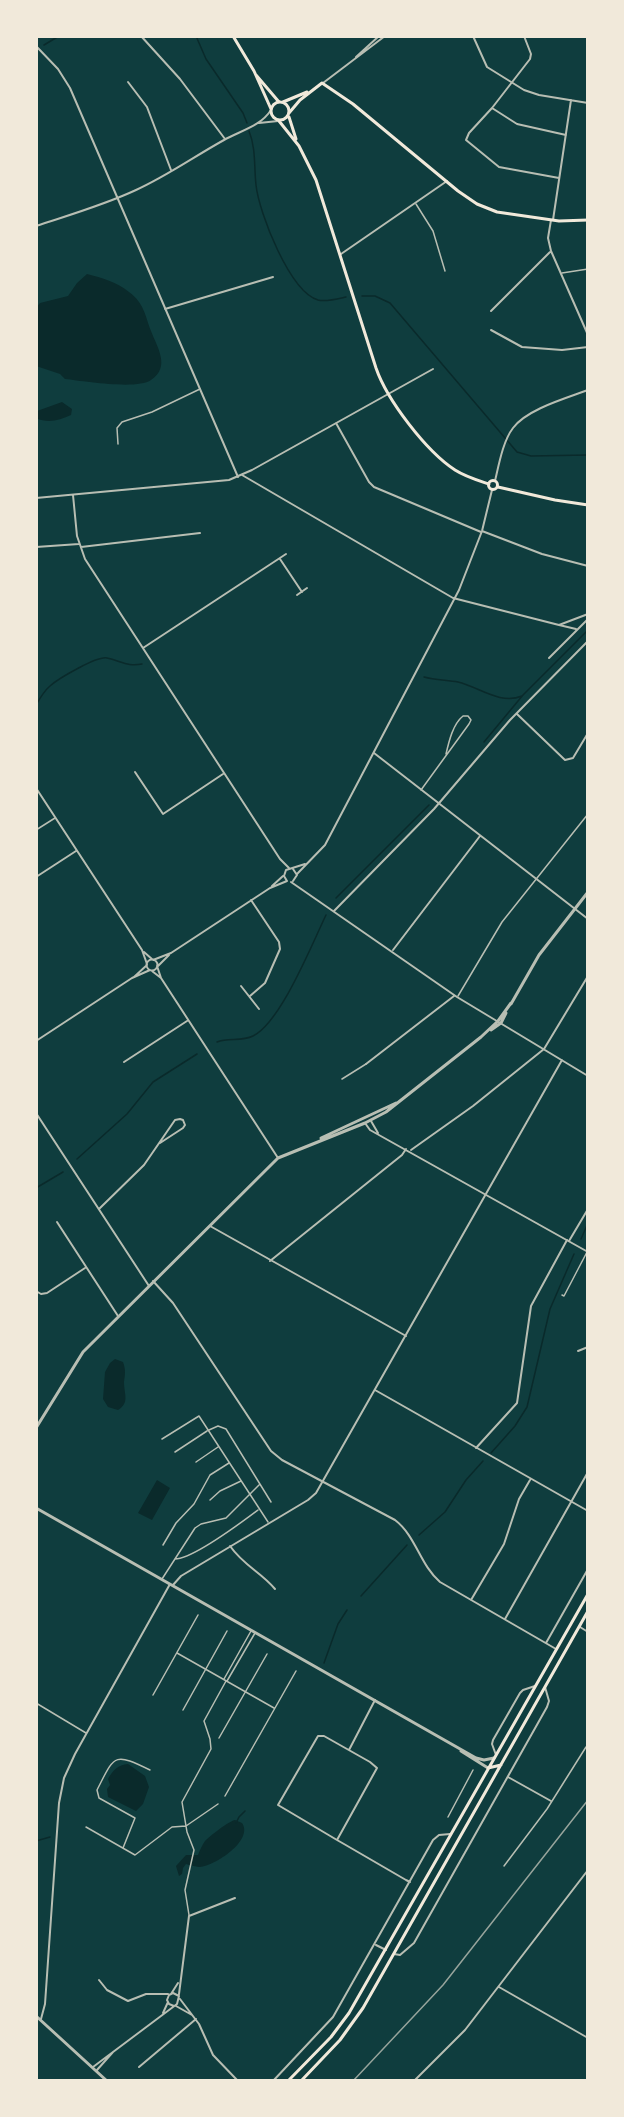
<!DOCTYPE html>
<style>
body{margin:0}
#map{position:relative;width:624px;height:2117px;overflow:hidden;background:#0f3d3e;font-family:Inter,sans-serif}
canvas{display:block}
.frame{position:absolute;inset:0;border:38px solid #f1e9da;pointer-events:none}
</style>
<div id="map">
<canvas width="624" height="2117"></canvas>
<div class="frame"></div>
</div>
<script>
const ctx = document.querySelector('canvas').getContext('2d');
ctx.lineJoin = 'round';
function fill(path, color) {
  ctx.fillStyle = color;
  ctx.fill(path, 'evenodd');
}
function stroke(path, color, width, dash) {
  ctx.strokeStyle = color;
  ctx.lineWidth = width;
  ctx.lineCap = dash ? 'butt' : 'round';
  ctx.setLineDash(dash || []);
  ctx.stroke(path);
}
const water = new Path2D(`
 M87,274C102,278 117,282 129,292C144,303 145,315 151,331C157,347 171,367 151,380C137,390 83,381 65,379L60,374L36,366V308L40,303L68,296L77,283Z
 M62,402L72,409L71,415C60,420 48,424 36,418L37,411Z
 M115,1359L123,1362C126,1370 125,1375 124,1382C124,1394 130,1403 118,1410L108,1407L103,1399L105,1372L110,1363Z
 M157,1480L170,1488L152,1520L138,1513Z
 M128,1764L145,1776L149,1787L143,1804L136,1811L108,1797L107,1789L110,1785L108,1779C113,1770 118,1765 128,1764Z
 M235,1820L242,1823C254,1840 215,1866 200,1867C197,1867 190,1865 186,1864L183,1868L182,1874L179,1876L176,1866L186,1855H198C200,1850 202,1845 205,1841C210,1836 229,1821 235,1820Z`);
const stream = new Path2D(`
 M196,36L206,59L243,113L247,123
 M44,45L59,36
 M249,131C256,148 254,167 256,185C259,213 290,292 318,300C326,302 337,299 346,297
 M362,296H375L390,303L517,452L531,456L588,455
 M424,677C435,680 447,680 458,682C479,687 500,705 522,696
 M36,705C40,698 44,691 50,686C59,678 97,656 107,658C121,661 128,667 142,664
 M484,742L523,695L588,630
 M336,898L429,805
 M217,1042C228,1037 241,1042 253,1036C281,1022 312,944 326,915
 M77,1159L127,1114L153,1082L197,1054
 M36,1188L63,1172
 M581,1239L588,1223
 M491,1453L515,1426L527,1407L550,1309L574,1254
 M419,1535L445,1512L466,1480L483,1461
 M361,1596L407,1545
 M324,1663L338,1624L347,1610
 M236,1823L239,1817L245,1811
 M36,1841L50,1837`);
const service = new Path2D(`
 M416,204L433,231L445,271
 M562,273L588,269
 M118,444L117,428L122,422L152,412L200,389
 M421,790L469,724L471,720L468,716H463C453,724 449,741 446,754
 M36,830L55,818
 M458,996L502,922L588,814
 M342,1079L366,1064
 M562,1295L564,1296L587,1252
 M209,1430L218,1426L226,1429L271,1502
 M162,1439L199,1416L268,1522
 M175,1452L207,1431
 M196,1462L218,1447
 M210,1500L220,1491L241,1481
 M163,1545L176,1523L194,1504L210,1475L229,1463
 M175,1559C193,1559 242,1522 258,1510
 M162,1579L195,1528L201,1524L226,1518L259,1485
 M177,1653L274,1708
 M224,1679L251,1631
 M227,1681L255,1633
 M153,1695L198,1615
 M36,1703L86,1733
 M183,1710L227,1631
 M219,1738L267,1654
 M225,1796L296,1671
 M448,1817L473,1770
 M86,1827L135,1855L172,1827L186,1826L218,1804
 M123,1848L135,1818L99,1798L97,1790C115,1755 113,1752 150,1770
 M504,1866L547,1809L586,1747
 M189,1915L185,1890L194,1850L187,1832L182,1802L211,1749L210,1739L204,1721L226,1681`);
const minor = new Path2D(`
 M141,36L180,79L225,139
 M473,36L487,67L524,90L539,95L588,103
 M524,36L531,54L530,59L492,108L469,133L466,140L499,167L559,178
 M36,46L58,69L70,88L238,477
 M356,57L379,36
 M128,82L147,107L171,170
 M323,83L385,36
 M492,108L517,124L566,135
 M259,123L278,121
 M551,220L548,238L551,251L588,335
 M553,220L571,100
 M36,226C69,215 104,205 136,190C167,176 195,156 224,140C240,131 261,126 271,110
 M341,254L447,181
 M165,309L273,277
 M491,311L550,252
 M491,330L522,347L562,350L588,347
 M336,423L369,482L374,487L481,532
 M242,475L453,598L559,625L588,614
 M495,481C499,464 503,441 513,428C527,409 567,398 588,390
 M73,495L77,536L85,559L280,859L289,868
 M36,498L229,480L252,470L433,369
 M482,531L542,554L588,566
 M36,547L79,544
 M81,547L200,533
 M280,559L302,592
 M297,595L307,588
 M559,625L576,629
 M143,648L286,554
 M549,658L588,619
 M517,714L565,760L573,758L588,733
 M374,753L588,919
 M135,772L163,814L223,774
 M36,788L142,950L147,964
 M297,874L325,845L459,590L482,531L492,490
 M36,877L76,851
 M287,881L284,876L286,870L305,864
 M293,881L297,875L293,869
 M291,882L457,997L588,1076
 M272,886L283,876
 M334,911L434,809L510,720L588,641
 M393,950L480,836
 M144,952L153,960
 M146.5 965a5.5 5.5 0 1 1 11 0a5.5 5.5 0 1 1-11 0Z
 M153,960L171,953L270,888L287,881
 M157,966L161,978L278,1158
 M158,966L169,955
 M152,971L161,978
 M134,977L147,965
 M241,986L259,1009
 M250,996L265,983L280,949L279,942L251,900
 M36,1041L132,978L150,970
 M124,1062L187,1021
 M366,1064L454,996
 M36,1113L149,1286
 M371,1121L378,1133
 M365,1123L370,1130L588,1252
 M411,1150L473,1106L544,1049L588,976
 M99,1209L144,1165L175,1120L180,1119L183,1120L185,1125L183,1128L160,1143
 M57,1222L118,1316
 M210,1226L406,1336
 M569,1241L588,1209
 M270,1261L402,1155L406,1149
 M153,1281L173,1303L271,1451L282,1460L395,1520C416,1536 420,1565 440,1582L556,1649
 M36,1291L41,1294L47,1293L85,1268
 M578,1351L588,1347
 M375,1390L588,1511
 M476,1448L517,1403L531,1306L567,1240
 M230,1546C244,1566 261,1572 275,1589
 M173,1585L181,1576L308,1500L316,1493L562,1060
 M471,1600L504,1544L519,1499L530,1480
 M505,1619L588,1472
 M580,1627L588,1632
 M546,1643L588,1569
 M349,1750L375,1700
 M496,1755L492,1744L493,1740L520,1693L523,1690L535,1686
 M508,1777L551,1801
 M337,1840L377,1768L370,1762L324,1736H318L278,1805L337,1840L344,1844L406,1880L410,1882
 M376,1945L386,1950
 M394,1954L400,1955L414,1943L547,1707L549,1701L545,1687
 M99,1980L107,1990L128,2001L146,1994H168
 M499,1987L588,2038
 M171,1994L178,1983
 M179,1994L189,1916L235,1898
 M180,1999L199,2024L213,2055L238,2081
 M176,2006L192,2015
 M163,2013L168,2002
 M41,2019L45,2004L59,1803L64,1778L75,1754L170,1584
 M93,2067L177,2004L179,1996L173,1993L169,1995L167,2000L169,2004L174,2006
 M139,2067L196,2019
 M97,2070L113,2052
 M273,2081L333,2017L433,1840L439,1835L450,1834
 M414,2081L465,2030L588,1870`);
const tertiary = new Path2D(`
 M511,1004L539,955L588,892
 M491,1030L501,1023L506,1013
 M321,1138L396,1103
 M36,1428L83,1352L278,1158L365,1123L386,1112L481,1037L498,1021L511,1003
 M36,1508L476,1758L484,1760L494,1758
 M461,1751L488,1768
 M36,2016L107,2081`);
const secondary = new Path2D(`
 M233,36L254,71L271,109
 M256,75L279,102
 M271 111a9 9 0 1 1 18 0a9 9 0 1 1-18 0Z
 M283,102L307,92
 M289,113L300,100L322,83L353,104L458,191L477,204L497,212L559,221L588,220
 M289,117L296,139
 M279,121L299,146L316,180L376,368C387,400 426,451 455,470C466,477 477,480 489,484
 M488.5 485a4.5 4.5 0 1 1 9 0a4.5 4.5 0 1 1-9 0Z
 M498,487L555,500L588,505
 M488,1768L501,1765
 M288,2081L331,2037L349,2013L588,1594
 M301,2081L340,2040L363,2008L588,1611`);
const rail = new Path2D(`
 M353,2081L443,1985L588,1800`);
fill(water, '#0a2a2b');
stroke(stream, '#0a2a2b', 1.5);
stroke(service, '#b8beb3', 1.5);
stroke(minor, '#b8beb3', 2);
stroke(tertiary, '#b8beb3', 3);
stroke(secondary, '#f1e9da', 3);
stroke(rail, '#97a49c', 1.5);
</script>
